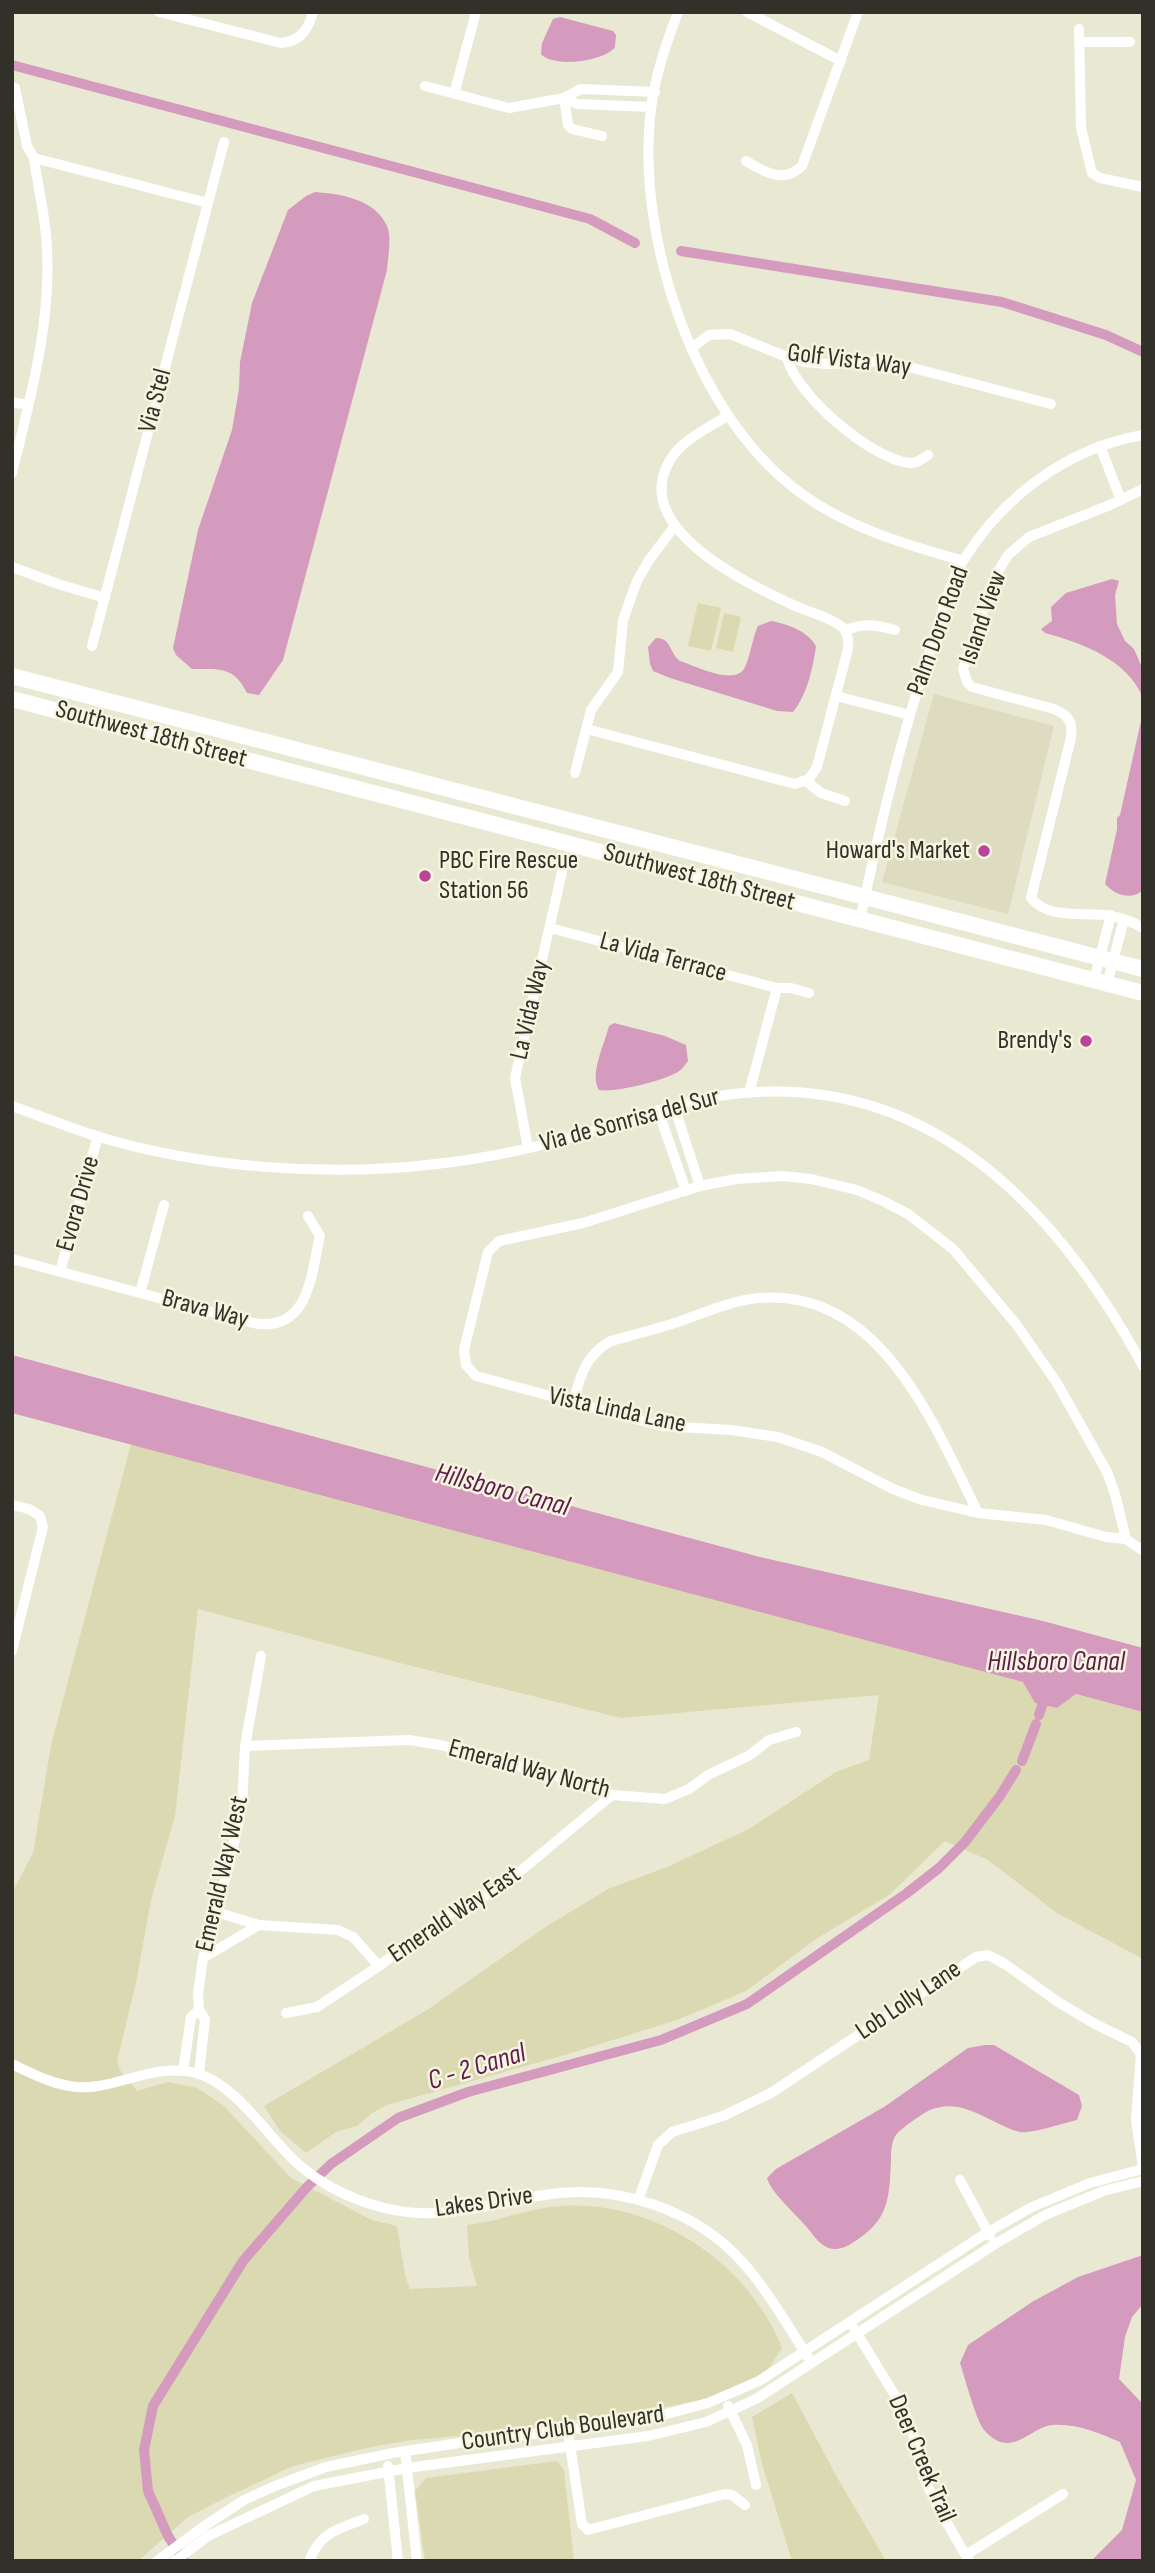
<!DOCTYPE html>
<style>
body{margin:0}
#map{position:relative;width:1155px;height:2573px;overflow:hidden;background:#e9e8d2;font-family:"Sofia Sans Condensed",sans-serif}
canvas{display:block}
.frame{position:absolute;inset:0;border:14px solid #323129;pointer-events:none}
</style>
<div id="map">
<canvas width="1155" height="2573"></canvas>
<div class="frame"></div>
</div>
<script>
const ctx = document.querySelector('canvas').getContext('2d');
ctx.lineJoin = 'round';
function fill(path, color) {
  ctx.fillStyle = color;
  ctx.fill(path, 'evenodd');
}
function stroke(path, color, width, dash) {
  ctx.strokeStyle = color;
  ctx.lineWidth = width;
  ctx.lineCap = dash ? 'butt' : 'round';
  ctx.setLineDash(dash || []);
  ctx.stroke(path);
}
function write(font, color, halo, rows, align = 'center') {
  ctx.font = font + ' "Sofia Sans Condensed",sans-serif';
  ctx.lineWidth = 5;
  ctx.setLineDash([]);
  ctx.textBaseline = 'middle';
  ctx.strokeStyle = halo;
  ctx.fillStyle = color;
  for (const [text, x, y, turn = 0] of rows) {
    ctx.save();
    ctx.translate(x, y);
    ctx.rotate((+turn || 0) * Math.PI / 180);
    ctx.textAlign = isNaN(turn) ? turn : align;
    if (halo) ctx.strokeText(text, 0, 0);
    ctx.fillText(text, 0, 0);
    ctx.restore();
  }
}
const built = new Path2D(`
 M934,694L1054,726L1008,914L882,882Z`);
const green = new Path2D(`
 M698,603L721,608L711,651L688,646Z
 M724,613L741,617L733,652L716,648Z
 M131,1444L1024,1682L1035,1703L1057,1708L1076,1694L1143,1712V1959L1057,1913L988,1860L945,1841L889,1895L816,1939L746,1991L677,2020L568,2054L387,2105L372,2113L357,2126L336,2132L306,2153L280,2131L264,2106L427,2010L547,1926L608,1889L667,1867L749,1829L836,1772L869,1760L879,1695L621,1718L408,1665L198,1609L175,1816L151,1900L136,1983L117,2061L120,2070L137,2091L168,2082L197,2088L223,2105L291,2178L372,2220L397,2226L405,2275L410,2289L477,2286L469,2258L467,2225C499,2222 530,2207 562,2206C654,2200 749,2263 782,2348L766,2372L734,2391L696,2401L629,2414L590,2417L517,2431L411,2440L366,2448L293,2466L227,2497L188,2517L138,2561H12V1893L33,1853L51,1745Z
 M792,2393L838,2479L886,2561H792L762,2464L752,2417Z
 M557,2461L564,2470L574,2561H425L415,2491L426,2478Z`);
const water = new Path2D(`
 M560,17L613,31L616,35L615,47C604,62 553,68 541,54L542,43L553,19Z
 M315,192C341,194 375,199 387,226C392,237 388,257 387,270L283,660L259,695L247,693C234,666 219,669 192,669L176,655L173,648L198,530L232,430L239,389L240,362L252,303L288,210L306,196Z
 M1112,579L1119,581L1115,595L1117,624L1125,641L1134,649L1143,670V698C1128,660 1082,643 1045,633L1041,629L1052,621L1051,607L1066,593Z
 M771,621C787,624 808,631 816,646C813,668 807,695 793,712L777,711L670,678L653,671L650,664L648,647L656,638C672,638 669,653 680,661C696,666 736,687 745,667C751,654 752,639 758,626Z
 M1143,712V890C1131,901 1115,895 1105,884L1117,829V818L1120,815Z
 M614,1023L665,1036L686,1045L688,1061C685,1065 681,1071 676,1073C661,1081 615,1093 599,1090C589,1074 605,1043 609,1026Z
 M12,1355L760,1557L1043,1621L1143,1648V1712L1076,1694L1057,1708L1035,1703L1023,1682L12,1413Z
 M985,2045H994L1079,2095L1082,2106L1077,2120C1064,2123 1031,2134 1020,2132C990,2124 963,2096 930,2110C923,2113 900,2129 896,2135C891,2142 891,2153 891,2161C889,2203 888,2222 849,2245C831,2255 820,2245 810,2231C799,2217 770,2192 767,2178L776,2169L884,2107L968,2048Z
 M1143,2255V2304L1132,2317L1125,2337L1119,2379L1143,2404V2561H1091L1122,2530L1136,2480L1120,2442C1099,2433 1076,2423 1052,2425C1030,2427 1011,2461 984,2430C976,2420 965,2378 960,2363L968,2345L1032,2302L1078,2277Z`);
const canal = new Path2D(`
 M12,65L590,219L635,243
 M681,251L1002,302L1106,335L1143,352
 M1039,1715L1046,1694
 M1022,1761L1036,1724
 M184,2561L168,2536L148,2491L144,2450L153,2406L243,2261L307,2187L331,2164L398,2118L468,2092L661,2040L747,2004L907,1893L939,1868L965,1842L1000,1796L1016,1770`);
const street = new Path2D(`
 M159,12L281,43C301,41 308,30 313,12
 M678,12C666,44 655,76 651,109C635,238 695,417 802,494C850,529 906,544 963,561
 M747,12L841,61
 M1079,29L1081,128L1092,173L1100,178L1143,187
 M1079,42H1130
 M425,86L509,108L564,98L581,89L655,92
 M15,88L27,146L34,158L208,203
 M454,94L476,12
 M564,98L577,104L651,107
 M564,98L568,125L572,129L602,136
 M746,161C764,172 784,184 802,166L858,12
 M693,347L709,335L730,334L787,357L805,362L827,364L886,361L1051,404
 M787,357C795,394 871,459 909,463C916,464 922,459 928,455
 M12,402L28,405
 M1100,446L1121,500
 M12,473C30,400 51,324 47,249C46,218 38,189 34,158
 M1143,489L1110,505L1029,537L1008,555L993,580L963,669L967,682L972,687L1054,709C1069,716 1073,721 1071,738L1031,898C1049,921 1087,911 1111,916C1122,918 1133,922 1143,928
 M12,567L58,584L105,598
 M845,631C863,622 876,625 895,630
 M92,646L224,142
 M836,696L910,715
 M587,729L795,784L809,779L817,767L848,649C849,642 848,635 844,629C834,618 805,611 791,604C742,581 621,523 675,453C688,437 710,427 727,416
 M575,773L591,710L618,672L623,620L637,581L649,560L674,527
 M806,781L821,793L845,801
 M860,920C880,826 902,732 933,642C942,615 948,583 965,558C1005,495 1068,448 1143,435
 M550,928L777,988H791L809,993
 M1094,980L1111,915
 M1107,984L1124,919
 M749,1093L777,988
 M12,1106C40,1116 68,1127 96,1136C201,1168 327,1177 436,1164C490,1158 544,1146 597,1130C638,1118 677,1103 719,1096C921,1065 1054,1203 1143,1366
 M674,1106L700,1186
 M658,1110L686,1191
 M528,1148L515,1078L562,872
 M12,1259L253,1323C309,1333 311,1275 320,1236L308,1216
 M60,1272L98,1136
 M140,1293L164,1205
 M573,1403C580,1377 585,1355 611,1341C633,1335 656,1329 678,1322C701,1314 725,1303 750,1299C877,1281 932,1420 978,1513
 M12,1505L29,1509L40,1516L43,1527L12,1651
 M1126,1539L1115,1494L1107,1472L1057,1383L1016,1324L953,1249L908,1214L883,1201L857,1190L811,1179L783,1176L736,1179L700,1186L583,1223L499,1241L488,1252L464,1350L466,1365L476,1376L662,1426L731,1430L778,1437L822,1452L893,1489L922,1500L978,1513L1046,1520L1106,1537L1126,1539L1143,1551
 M245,1746L409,1740L440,1745L584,1784L612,1795L665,1799L689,1789L708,1775L750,1755L769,1740L796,1732
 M216,1912L259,1925
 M203,1958L259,1925L338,1930L353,1937L379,1966
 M286,2013L317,2007L379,1966L446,1916L500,1888L612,1795
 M12,2064C38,2077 68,2092 98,2086C130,2081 162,2064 196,2073C236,2084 268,2137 298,2164C320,2183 349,2198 377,2206C438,2224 485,2204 544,2195C616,2183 697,2209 745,2265C769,2293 788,2326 808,2357
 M183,2071L191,2017L199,2010
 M199,2074L205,2019L199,2010L198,1994L203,1958L228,1870L242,1805L245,1746L261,1656
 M960,2180L990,2236
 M639,2198L658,2145L672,2132L723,2116L771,2093L976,1957L988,1955L1005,1964L1058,2002L1095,2024L1132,2042L1141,2054L1136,2120L1143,2167
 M853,2327L904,2410L917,2445L923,2476L936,2504L969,2561
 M728,2406L747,2445L756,2485
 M568,2432L582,2524L588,2530L725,2494L732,2495L745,2505
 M405,2451L417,2561
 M388,2466L398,2561
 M966,2555L1063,2494
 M157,2561L203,2527L244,2500L275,2486L326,2467L393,2453L466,2442L636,2422L708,2403L759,2381L988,2232L1032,2207L1090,2183L1143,2169
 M175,2561L208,2536L314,2486L407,2468L648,2436L706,2422L756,2399L995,2244L1047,2214L1103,2191L1143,2181
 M309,2561C321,2532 336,2530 364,2519`);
const secondary = new Path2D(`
 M12,676L1143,969
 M12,699L1143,993`);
const markers = [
 [984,851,7,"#bb4398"],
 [425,876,7,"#bb4398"],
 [1086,1041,7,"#bb4398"]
];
const streetNames = [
 ["Golf Vista Way",849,361,7],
 ["Via Stel",156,401,-75],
 ["Island View",984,618,-71],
 ["Palm Doro Road",939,631,-70],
 ["Southwest 18th Street",151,735,15],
 ["Southwest 18th Street",699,878,15],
 ["La Vida Terrace",663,958,15],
 ["La Vida Way",531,1010,-77],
 ["Via de Sonrisa del Sur",630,1121,-15],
 ["Evora Drive",79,1204,-74],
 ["Brava Way",205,1310,15],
 ["Vista Linda Lane",617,1411,12],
 ["Emerald Way North",529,1770,15],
 ["Emerald Way West",223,1874,-77],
 ["Emerald Way East",455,1915,-34],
 ["Lob Lolly Lane",909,2001,-34],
 ["Lakes Drive",484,2203,-8],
 ["Country Club Boulevard",563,2429,-8],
 ["Deer Creek Trail",921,2459,67]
];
const poiNames = [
 ["Howard's Market",970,851],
 ["PBC Fire Rescue",439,861,"left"],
 ["Station 56",439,891,"left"],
 ["Brendy's",1072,1041]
];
const waterNames = [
 ["Hillsboro Canal",502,1491,15],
 ["Hillsboro Canal",1056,1663],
 ["C - 2 Canal",477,2068,-17]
];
fill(built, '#dedcc0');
fill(green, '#dbd9b1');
fill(water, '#d49bbf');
stroke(canal, '#d49bbf', 10);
stroke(street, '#fff', 10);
stroke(secondary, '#fff', 16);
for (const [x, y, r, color] of markers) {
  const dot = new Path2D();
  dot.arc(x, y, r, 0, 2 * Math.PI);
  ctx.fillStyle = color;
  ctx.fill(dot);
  stroke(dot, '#f6f5e0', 2.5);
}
write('26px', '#323129', '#f6f5e0', streetNames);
write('26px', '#323129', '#f6f5e0', poiNames, 'right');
write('italic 28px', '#5e1c4b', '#f6f5e0', waterNames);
</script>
